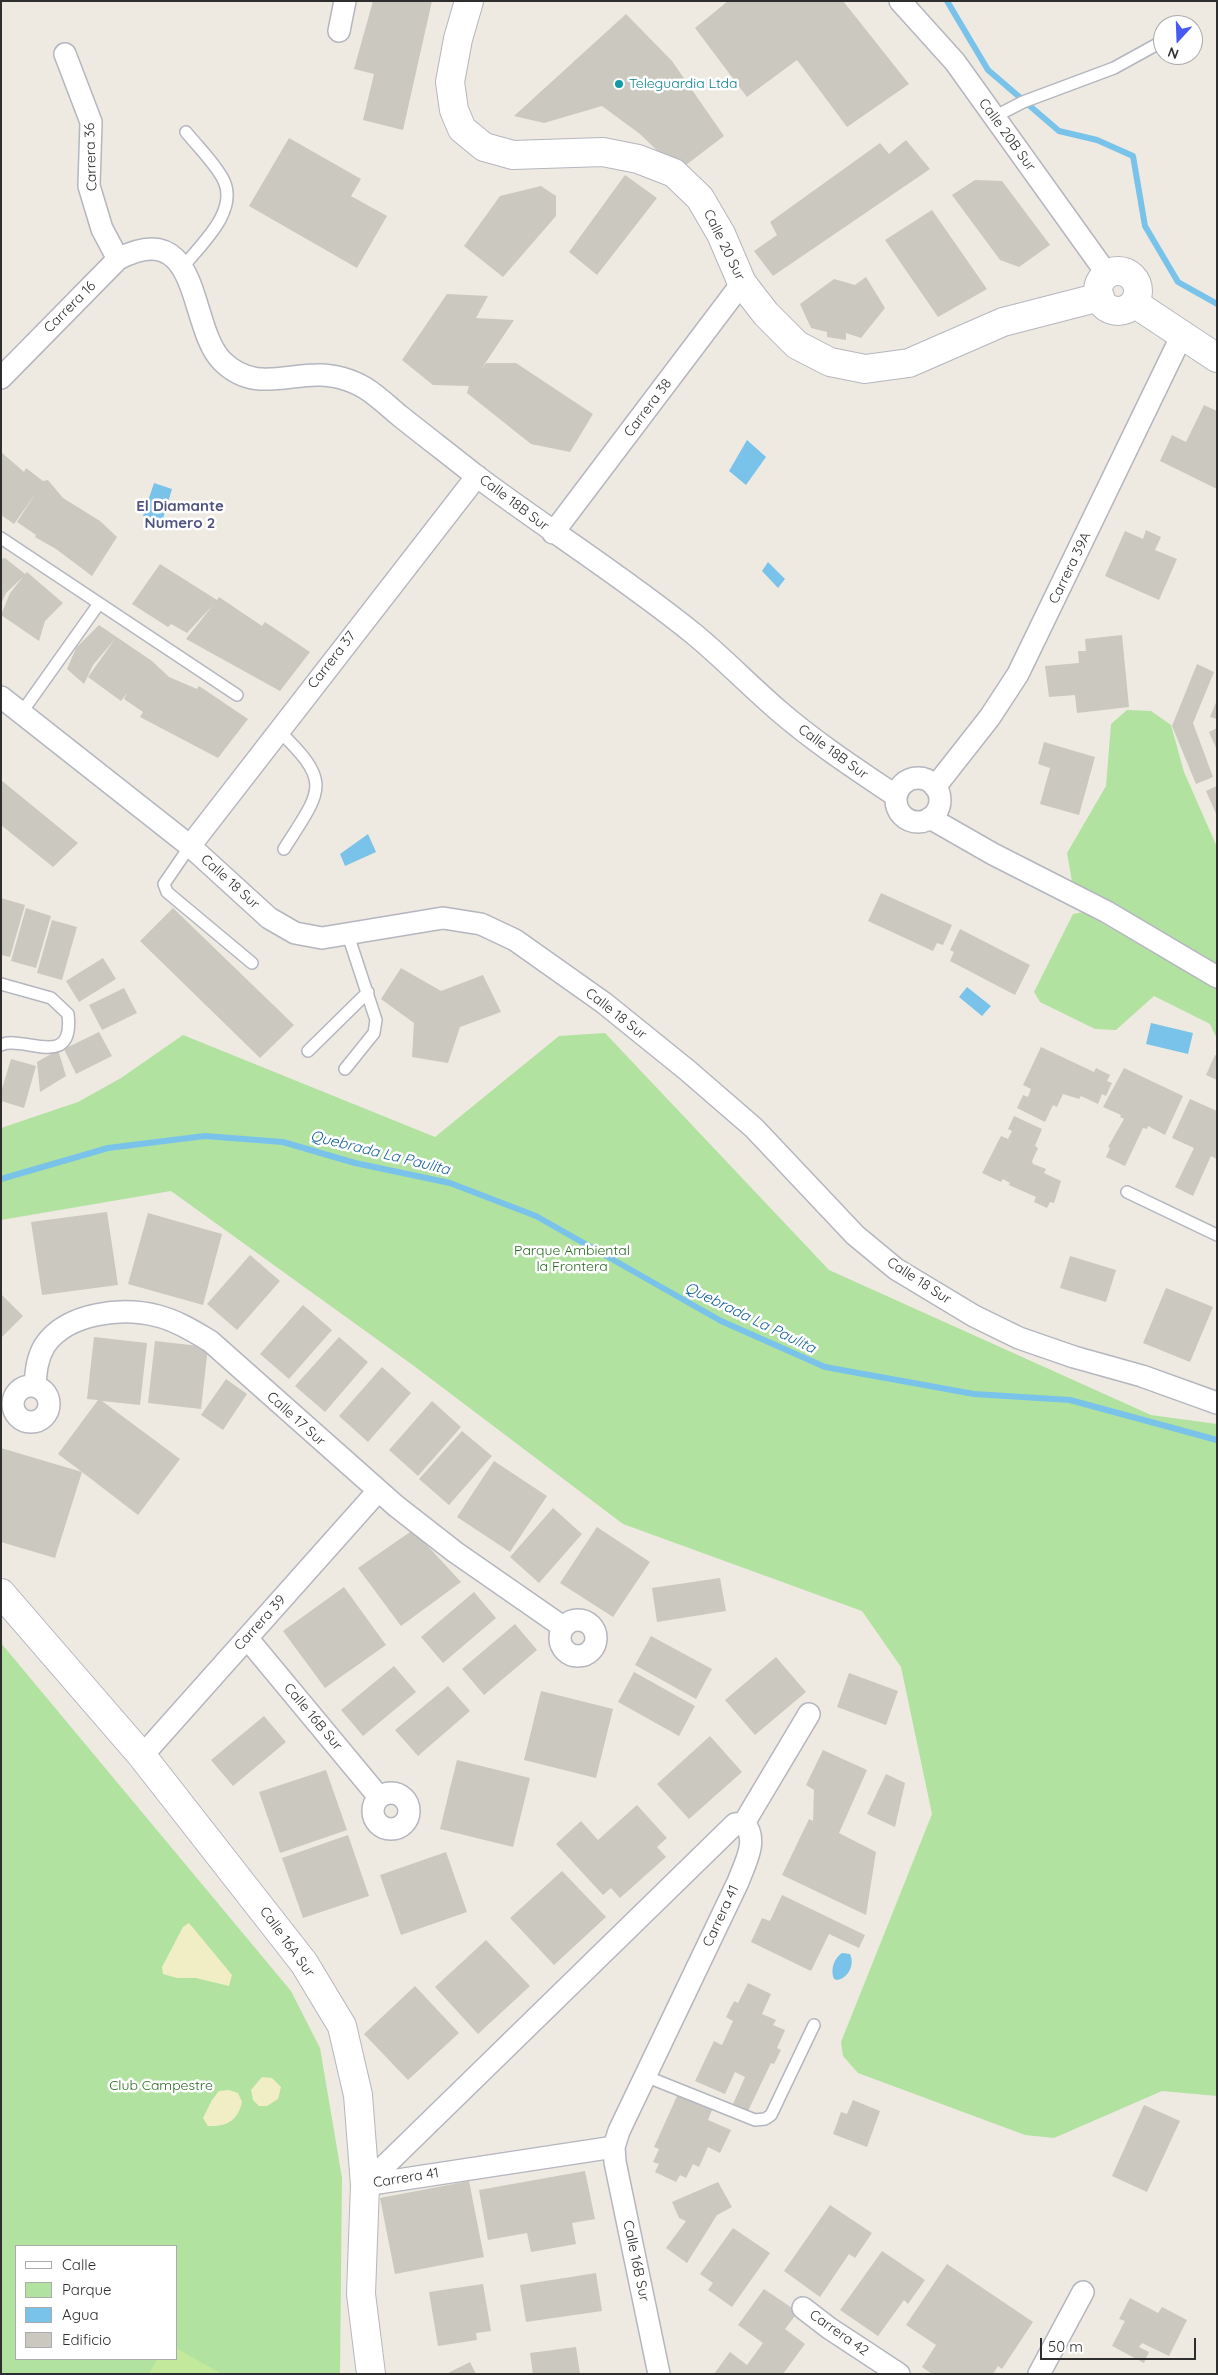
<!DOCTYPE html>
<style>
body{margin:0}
#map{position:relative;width:1218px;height:2375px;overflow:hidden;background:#eeeae1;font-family:Quicksand,sans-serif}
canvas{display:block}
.frame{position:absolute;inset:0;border:2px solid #2e2e2e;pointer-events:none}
.legend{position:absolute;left:15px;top:2245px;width:162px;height:115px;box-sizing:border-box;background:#fff;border:1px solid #ababab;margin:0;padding:6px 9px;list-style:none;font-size:15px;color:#2e2e2e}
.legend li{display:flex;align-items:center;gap:10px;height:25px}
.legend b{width:25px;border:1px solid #ababab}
.north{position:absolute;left:1153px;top:15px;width:50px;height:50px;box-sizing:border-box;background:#fff;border:1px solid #ababab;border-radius:50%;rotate:200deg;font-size:14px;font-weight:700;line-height:20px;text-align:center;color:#2e2e2e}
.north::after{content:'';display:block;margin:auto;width:18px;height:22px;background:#4859f4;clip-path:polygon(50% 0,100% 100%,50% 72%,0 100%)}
.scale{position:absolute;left:1040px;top:2338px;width:156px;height:22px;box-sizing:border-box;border:2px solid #2e2e2e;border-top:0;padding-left:6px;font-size:15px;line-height:18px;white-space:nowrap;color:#2e2e2e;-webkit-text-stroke:4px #fff;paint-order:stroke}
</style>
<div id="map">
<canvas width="1218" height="2375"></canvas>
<div class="frame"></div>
<ul class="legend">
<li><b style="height:6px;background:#fff"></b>Calle</li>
<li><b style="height:14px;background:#b1e2a0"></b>Parque</li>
<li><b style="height:14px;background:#79c3eb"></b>Agua</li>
<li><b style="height:14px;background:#cac8bf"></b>Edificio</li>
</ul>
<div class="north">N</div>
<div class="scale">50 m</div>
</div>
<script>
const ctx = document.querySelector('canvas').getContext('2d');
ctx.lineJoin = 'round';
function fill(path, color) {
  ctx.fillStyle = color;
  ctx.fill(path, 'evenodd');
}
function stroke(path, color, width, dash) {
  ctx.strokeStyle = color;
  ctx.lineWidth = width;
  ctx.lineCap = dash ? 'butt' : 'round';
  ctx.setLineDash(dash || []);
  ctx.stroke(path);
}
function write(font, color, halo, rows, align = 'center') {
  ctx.font = font + ' Quicksand,sans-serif';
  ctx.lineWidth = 5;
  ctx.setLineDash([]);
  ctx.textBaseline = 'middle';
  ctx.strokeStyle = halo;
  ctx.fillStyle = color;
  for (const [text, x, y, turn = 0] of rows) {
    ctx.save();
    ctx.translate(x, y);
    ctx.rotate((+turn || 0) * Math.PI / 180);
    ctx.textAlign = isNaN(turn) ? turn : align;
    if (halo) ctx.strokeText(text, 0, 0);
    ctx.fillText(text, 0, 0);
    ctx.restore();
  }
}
const green = new Path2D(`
 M1127,710L1151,711L1171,725L1184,772L1217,847V971L1072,881L1067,853L1106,786L1111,724Z
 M1083,912L1217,989V1039L1210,1024L1154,996L1116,1030L1095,1029L1040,1002L1034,992L1073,914Z
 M605,1033L829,1270L1151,1415L1217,1424V2096L1162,2091L1054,2138L1025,2135L858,2073L843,2056L841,2042L932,1814L901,1667L862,1611L623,1524L414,1366L171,1191L1,1220V1128L78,1102L121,1078L183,1035L435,1137L559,1036Z
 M1,1643L291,1991L320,2048L342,2178L340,2374H1ZM16,2246H176V2359H16Z`);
const sand = new Path2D(`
 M189,1923L232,1975L229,1986L196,1978H177L163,1974L162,1967L183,1927Z
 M262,2077L272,2078L281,2087L278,2099L267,2106H259L253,2100L251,2090Z
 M229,2090L238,2093L242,2102C238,2120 227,2127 208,2126L203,2118L212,2100L219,2091Z`);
const pitch = new Path2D(`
 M176,2348L222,2374H149L157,2359H176Z`);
const water = new Path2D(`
 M747,440L766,457L746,485L729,471Z
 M154,483L172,489L162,522L143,516Z
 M768,562L785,579L778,588L762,571Z
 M368,834L376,852L345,866L340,854Z
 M967,987L991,1006L982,1016L959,997Z
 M1151,1023L1193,1033L1188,1054L1146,1044Z
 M842,1953L850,1954C855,1964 849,1978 837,1980L834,1979C830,1970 834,1958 842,1953Z`);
const stream = new Path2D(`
 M947,1L988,70L1059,131L1097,140L1133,156L1145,226L1178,282L1217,304
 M1,1179L108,1148L205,1136L283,1142L355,1163L450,1183L536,1216L721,1321L825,1367L974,1394L1070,1400L1217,1440`);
const building = new Path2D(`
 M373,1H432L403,130L363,120L374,74L354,69Z
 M728,1H843L909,84L847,127L797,60L747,97L695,28Z
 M626,14L672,61L724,136L678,171L640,134L602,106L544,123L514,116Z
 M289,138L361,179L351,196L387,216L357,268L249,206Z
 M906,140L930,169L773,276L754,251L777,235L770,222L880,143L889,154Z
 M625,175L657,198L597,275L569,252Z
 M975,180L1002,181L1050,245L1019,267L1000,260L952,195Z
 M541,186L556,196V216L503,277L464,246L500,196Z
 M932,210L987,289L938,317L885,240Z
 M866,277L885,308L861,338L846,333V340L827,337V332L811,328L800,304L834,279L855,285Z
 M447,294L488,296L476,318L514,320L480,371L486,363H516L593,414L570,452L531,444L467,393L469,386L433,385L402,360Z
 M1204,405L1217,411V489L1160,461L1172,435L1186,442Z
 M1,452L24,472L26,468L43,481L48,480L63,498L100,521L117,537L92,576L56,549L35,537L36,535L17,522L36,493L14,524L1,515Z
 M1146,530L1161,537L1155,550L1177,559L1159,600L1105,576L1125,531L1143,539Z
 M5,558L25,574L27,572L63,603L45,621L39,641L1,615L10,593L23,577L6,593L1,604V559Z
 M160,564L217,600L219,597L262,626L265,622L310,652L280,691L186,639L213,605L187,633L171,624L168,627L132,604Z
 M99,625L152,661L169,677L197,689L199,686L248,719L218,758L140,717L143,712L124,699L127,693L121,701L88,677L115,639L93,665L84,684L67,669L76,648Z
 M1122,635L1129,707L1077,713L1075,695L1049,697L1045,666L1079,663L1078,651H1086L1085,639Z
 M1197,664L1214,672L1193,723L1213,777L1196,784L1172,726Z
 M1217,700V719L1210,717Z
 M1217,728V750L1209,732Z
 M1044,742L1095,757L1079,815L1040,804L1050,768L1038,764Z
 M1,780L78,843L53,867L1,825Z
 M1217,786V816L1206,791Z
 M881,893L952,925L943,945L937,943L933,951L868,921Z
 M1,898L25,905L10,957L1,955Z
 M26,908L51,916L36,968L11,961Z
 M173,908L294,1025L260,1058L140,941Z
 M52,920L77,927L62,980L37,973Z
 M960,929L1030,965L1015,995L950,961L954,952L950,950Z
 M103,958L116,979L79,1002L66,981Z
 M401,968L441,991L483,975L501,1012L460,1027L448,1063L412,1057L414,1023L381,999Z
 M124,988L137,1013L102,1030L89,1005Z
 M99,1032L112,1056L76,1074L64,1049Z
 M1041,1047L1094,1072L1096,1068L1110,1075L1107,1081L1112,1083L1106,1096L1102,1094L1098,1104L1081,1096L1079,1099L1063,1094L1057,1107L1053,1105L1045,1122L1017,1108L1023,1095L1028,1097L1031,1089L1023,1085Z
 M58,1050L66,1076L40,1092L37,1062Z
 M1215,1055L1217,1056V1080L1206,1075Z
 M11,1059L36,1066L24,1108L1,1101V1092Z
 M1124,1068L1183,1096L1165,1135L1148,1126L1147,1129L1143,1128L1125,1166L1106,1157L1110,1148L1108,1147L1124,1119L1120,1117L1121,1115L1103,1107Z
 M1190,1099L1217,1111V1159L1211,1156L1193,1196L1175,1187L1194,1148L1172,1138Z
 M1014,1116L1042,1129L1035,1146L1038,1148L1032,1161L1033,1164L1046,1169L1044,1173L1061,1181L1054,1203L1050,1202L1047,1208L1034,1202L1036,1197L1009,1185L1010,1183L1003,1179L1001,1182L982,1173L1001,1136L1008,1139L1012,1131L1008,1129Z
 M107,1212L118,1285L42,1295L31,1222Z
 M148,1213L222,1234L203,1305L128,1284Z
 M250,1255L280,1281L237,1330L207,1304Z
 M1070,1256L1116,1270L1106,1302L1060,1288Z
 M1166,1288L1213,1307L1190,1362L1143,1343Z
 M1,1294L23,1316L1,1338Z
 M303,1305L332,1330L289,1379L260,1354Z
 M94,1337L147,1343L140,1405L102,1401L180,1459L138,1515L82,1472L55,1558L1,1542V1448L82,1472L58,1454L98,1400L87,1399Z
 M339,1337L368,1362L325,1412L295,1386Z
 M155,1341L208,1347L201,1409L148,1403Z
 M382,1367L411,1393L368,1442L339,1416Z
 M226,1379L247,1394L223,1430L201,1415Z
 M432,1401L461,1427L418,1476L389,1450Z
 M462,1431L492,1456L449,1505L419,1479Z
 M494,1461L547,1496L510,1552L457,1517Z
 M553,1508L582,1534L539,1583L510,1557Z
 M597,1527L650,1562L613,1617L560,1583Z
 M413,1530L461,1582L401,1626L358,1568Z
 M720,1578L726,1611L657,1622L652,1588Z
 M344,1587L386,1645L325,1688L283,1631Z
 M474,1592L496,1618L443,1663L421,1637Z
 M515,1624L537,1650L484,1695L462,1669Z
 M651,1636L712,1669L696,1699L635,1665Z
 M776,1657L806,1692L755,1735L725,1700Z
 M394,1666L416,1692L363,1736L341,1710Z
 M634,1672L695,1706L679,1736L618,1702Z
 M849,1673L898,1691L886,1725L837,1707Z
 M448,1686L470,1711L418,1756L395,1730Z
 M541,1691L613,1709L596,1778L524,1760Z
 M264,1716L286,1742L233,1786L211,1760Z
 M710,1736L742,1772L689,1819L657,1784Z
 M823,1750L867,1770L839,1833L876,1852L866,1915L782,1875L809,1819L813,1821L814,1790L806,1785Z
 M457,1760L530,1778L513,1847L440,1829Z
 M326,1770L347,1830L280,1853L259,1792Z
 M886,1774L905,1783L895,1827L867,1814Z
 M637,1805L667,1838L657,1847L666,1857L620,1898L611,1888L603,1895L556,1844L581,1821L598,1840Z
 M348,1835L369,1896L303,1918L282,1858Z
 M446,1852L467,1912L401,1935L380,1875Z
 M562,1871L606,1917L554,1965L510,1918Z
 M782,1895L865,1935L859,1948L829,1934L811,1971L751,1942L762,1918L770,1921Z
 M486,1940L530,1986L478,2034L435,1987Z
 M748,1983L771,1994L762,2014L776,2020L773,2025L785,2030L777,2048L781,2050L774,2064L771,2063L748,2111L733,2104L745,2077L735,2072L725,2094L695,2081L714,2041L722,2045L733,2021L726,2017L734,2001L738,2003Z
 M415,1986L459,2033L408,2080L364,2034Z
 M678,2094L712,2110L708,2120L731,2130L720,2153L708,2147L699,2167L693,2164L686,2178L680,2175L676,2182L655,2172L659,2164L653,2162L659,2149L654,2147Z
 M853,2100L880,2111L867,2147L833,2134L841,2112L847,2114Z
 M1144,2105L1180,2121L1147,2192L1112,2176Z
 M585,2171L595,2219L572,2223L576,2244L531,2252L527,2233L488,2240L479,2190Z
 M469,2181L484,2257L395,2274L380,2198Z
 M718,2182L732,2207L717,2215L687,2263L666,2248L686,2221L679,2218L672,2202Z
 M830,2205L872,2233L855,2258L849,2254L820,2297L784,2271Z
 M733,2228L770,2253L732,2307L708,2290L713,2283L700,2274Z
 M882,2251L925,2280L908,2304L904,2300L878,2336L840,2310Z
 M947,2264L1033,2322L1002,2369L998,2366L993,2374H932L922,2367L936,2345L906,2325Z
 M596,2273L602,2311L526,2322L520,2285Z
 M483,2284L491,2331L476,2333L477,2340L438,2346L429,2292Z
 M764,2289L798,2312L785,2329L805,2344L783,2374H714L730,2352L747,2365L763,2343L738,2325Z
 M1130,2298L1158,2313L1162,2307L1187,2320L1169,2356L1142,2343L1139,2347L1149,2352L1144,2363L1112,2346L1125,2321L1119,2319Z
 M576,2347L580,2374H533L530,2353Z
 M470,2362L476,2374H446Z`);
const lane = new Path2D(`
 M994,117L1023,102L1114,68L1163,41
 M183,267C201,244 238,212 224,181C216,164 198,147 186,132
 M1,538L237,695
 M22,712L98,605
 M278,730C333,783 322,789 284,849
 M190,846L164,884L167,892L252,963
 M1,984L51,998L68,1014C75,1072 22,1034 1,1045
 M308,1051L368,992
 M345,1069L374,1033L376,1020L348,935
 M1127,1192L1217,1235
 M645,2076L755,2120L765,2119L771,2115L814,2025`);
const street = new Path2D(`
 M900,1L955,62L1107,274
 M339,31L345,1
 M65,54L91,122L89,186L102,229L118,259
 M1,378L118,259C202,215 188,327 222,361C252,391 284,375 317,375C332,374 352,380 365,388C378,396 389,407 400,416C425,436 450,455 475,475C547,529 624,577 694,634C723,658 750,686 779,711C816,743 856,769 896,796
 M553,533L742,283
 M1,697L190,846L269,918L295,933L322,938L443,918L481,924L515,940L604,1003L687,1070L754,1128L855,1235L896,1269L974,1316L1019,1338L1074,1357L1142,1376L1217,1403
 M896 800a22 22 0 1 1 44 0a22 22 0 1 1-44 0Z
 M935,787L990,717L1018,674L1182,335
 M930,818L993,854L1107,912L1217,977
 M190,846L477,476
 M35,1385C36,1371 37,1358 45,1345C68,1312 123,1307 158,1316C177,1321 193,1331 210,1341L396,1506L455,1552L563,1627
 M13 1404a18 18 0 1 1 36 0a18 18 0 1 1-36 0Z
 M560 1638a18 18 0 1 1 36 0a18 18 0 1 1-36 0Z
 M247,1638L379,1797
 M142,1756L378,1491
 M373 1811a18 18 0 1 1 36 0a18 18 0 1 1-36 0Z
 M365,2185L735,1824L744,1823L809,1714
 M365,2185L614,2147
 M803,2308L829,2328L899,2374
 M659,2374L615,2162L614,2147L619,2131L738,1882C745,1863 759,1840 744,1823
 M1039,2374L1083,2292`);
const secondary = new Path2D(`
 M469,1L458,39L450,82L454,110L462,129L484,147L513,155L603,152L638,159L674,173L700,198L721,234L742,283L766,314L797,345L830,362L865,369L909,363L1003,322L1100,297
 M1098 291a20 20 0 1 1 40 0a20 20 0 1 1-40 0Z
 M1134,303L1217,358
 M1,1593L142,1756L304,1963L342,2026L358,2095L365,2185L361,2294L371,2374`);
const markers = [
 [619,84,5,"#0f9aa8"]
];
const cultureNames = [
 ["Teleguardia Ltda",629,84]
];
const streetNames = [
 ["Calle 20B Sur",1007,135,54],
 ["Carrera 36",91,157,-92],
 ["Calle 20 Sur",724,245,64],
 ["Carrera 16",70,307,-45],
 ["Carrera 38",648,408,-53],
 ["Calle 18B Sur",514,503,37],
 ["Carrera 39A",1070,568,-64],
 ["Carrera 37",332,660,-52],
 ["Calle 18B Sur",833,752,36],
 ["Calle 18 Sur",230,882,42],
 ["Calle 18 Sur",616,1014,38],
 ["Calle 18 Sur",919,1281,33],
 ["Calle 17 Sur",296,1419,42],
 ["Carrera 39",260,1623,-48],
 ["Calle 16B Sur",313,1717,50],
 ["Carrera 41",721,1916,-65],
 ["Calle 16A Sur",287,1942,54],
 ["Carrera 41",406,2178,-9],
 ["Calle 16B Sur",636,2261,78],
 ["Carrera 42",839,2333,35]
];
const parkNames = [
 ["Parque Ambiental",572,1251],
 ["la Frontera",572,1267],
 ["Club Campestre",161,2086]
];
const neighbourhoodNames = [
 ["El Diamante",180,506],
 ["Numero 2",180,523]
];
const waterNames = [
 ["Quebrada La Paulita",380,1153,14],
 ["Quebrada La Paulita",750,1318,26]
];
fill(green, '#b1e2a0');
fill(sand, '#f1eec6');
fill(pitch, '#c2e99c');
fill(water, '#79c3eb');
stroke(stream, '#79c3eb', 6);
fill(building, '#cac8bf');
stroke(lane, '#b4b6c0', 14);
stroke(street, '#b4b6c0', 24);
stroke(secondary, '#b4b6c0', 30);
stroke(lane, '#fff', 11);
stroke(street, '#fff', 21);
stroke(secondary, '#fff', 28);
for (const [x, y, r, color] of markers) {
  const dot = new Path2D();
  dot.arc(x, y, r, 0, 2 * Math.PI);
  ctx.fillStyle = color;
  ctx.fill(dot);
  stroke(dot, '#fff', 2);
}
write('14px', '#0d838f', '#fff', cultureNames, 'left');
write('14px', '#2e2e2e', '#fff', streetNames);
write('14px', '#276a1e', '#fff', parkNames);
write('bold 15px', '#4f537e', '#fff', neighbourhoodNames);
write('italic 15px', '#13619d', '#fff', waterNames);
</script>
